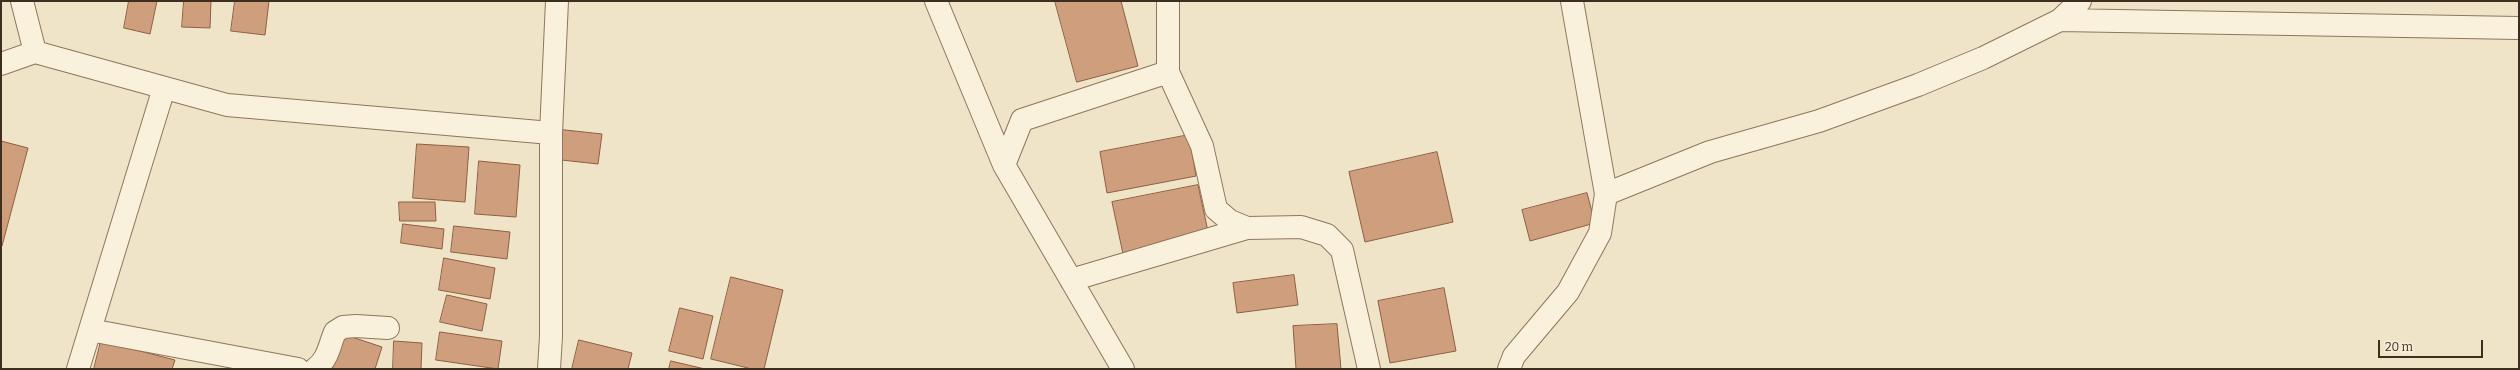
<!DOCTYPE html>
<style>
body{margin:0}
#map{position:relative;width:2520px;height:370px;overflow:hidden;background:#f0e4c8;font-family:Bitter,serif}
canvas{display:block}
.frame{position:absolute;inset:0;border:2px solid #3d2e20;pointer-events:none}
.scale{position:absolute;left:2378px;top:340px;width:105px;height:18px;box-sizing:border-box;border:2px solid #3d2e20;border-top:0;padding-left:5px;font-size:12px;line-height:14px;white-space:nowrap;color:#3d2e20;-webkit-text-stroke:3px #f7eed8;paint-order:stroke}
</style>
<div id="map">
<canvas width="2520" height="370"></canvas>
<div class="frame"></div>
<div class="scale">20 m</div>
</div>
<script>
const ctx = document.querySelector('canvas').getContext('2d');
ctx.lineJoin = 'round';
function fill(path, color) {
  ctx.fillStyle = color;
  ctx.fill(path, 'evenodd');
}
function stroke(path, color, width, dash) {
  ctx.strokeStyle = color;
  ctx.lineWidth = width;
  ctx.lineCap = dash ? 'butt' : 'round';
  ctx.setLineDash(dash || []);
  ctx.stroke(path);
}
const building = new Path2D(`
 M129,1H157L150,34L124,28Z
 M184,1H211L210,28L182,27Z
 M235,1H269L265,35L231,31Z
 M1055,1H1121L1138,66L1077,82Z
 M556,129L602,134L598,164L552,159Z
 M1189,135L1196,176L1107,193L1100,152Z
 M1,141L28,148L2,246H1Z
 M417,144L469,147L465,202L413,198Z
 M1437,152L1453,222L1365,242L1349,172Z
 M479,161L520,165L516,217L475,214Z
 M1198,185L1209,236L1123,254L1112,202Z
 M1587,193L1595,223L1530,241L1522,210Z
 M399,202H435L436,221H400Z
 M403,224L444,229L442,249L401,243Z
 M454,226L510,232L507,259L451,252Z
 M444,258L495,268L490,299L439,290Z
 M1294,275L1298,305L1237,313L1233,283Z
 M731,277L783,290L764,369H752L711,359Z
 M1444,288L1456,351L1390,363L1378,301Z
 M447,295L487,304L482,331L440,322Z
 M680,308L713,316L703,359L669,351Z
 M1337,324L1341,369H1296L1293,326Z
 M440,332L502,341L498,369L436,360Z
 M343,334L382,347L375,369H332Z
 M579,340L632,353L628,369H572Z
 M101,341L175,360L172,369H94Z
 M394,341L422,343L421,369H393Z
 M671,361L705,369H669Z`);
const minor = new Path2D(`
 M22,1L35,52
 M936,1L1004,165L1123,369
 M2060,20L2519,28
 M1,64L35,52L227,105L551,133L557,1
 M1168,72L1202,146L1216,209L1230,221L1247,228L1301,227L1327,235L1342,250L1369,369
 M1004,165L1022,120L1168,72V1
 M1606,194L1710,152L1819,121L1918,85L1983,58L2060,20L2080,1
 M1071,280L1247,228
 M90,330L298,369
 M78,369L164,88
 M315,369C328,360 329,346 335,332L343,327L356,326L388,328
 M549,369L551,336V133
 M1509,369L1514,356L1568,292L1600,233L1606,194L1572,1`);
fill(building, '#cf9f7d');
stroke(building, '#8d5f41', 1);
stroke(minor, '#8d765c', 24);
stroke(minor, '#faf1dc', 22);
</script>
